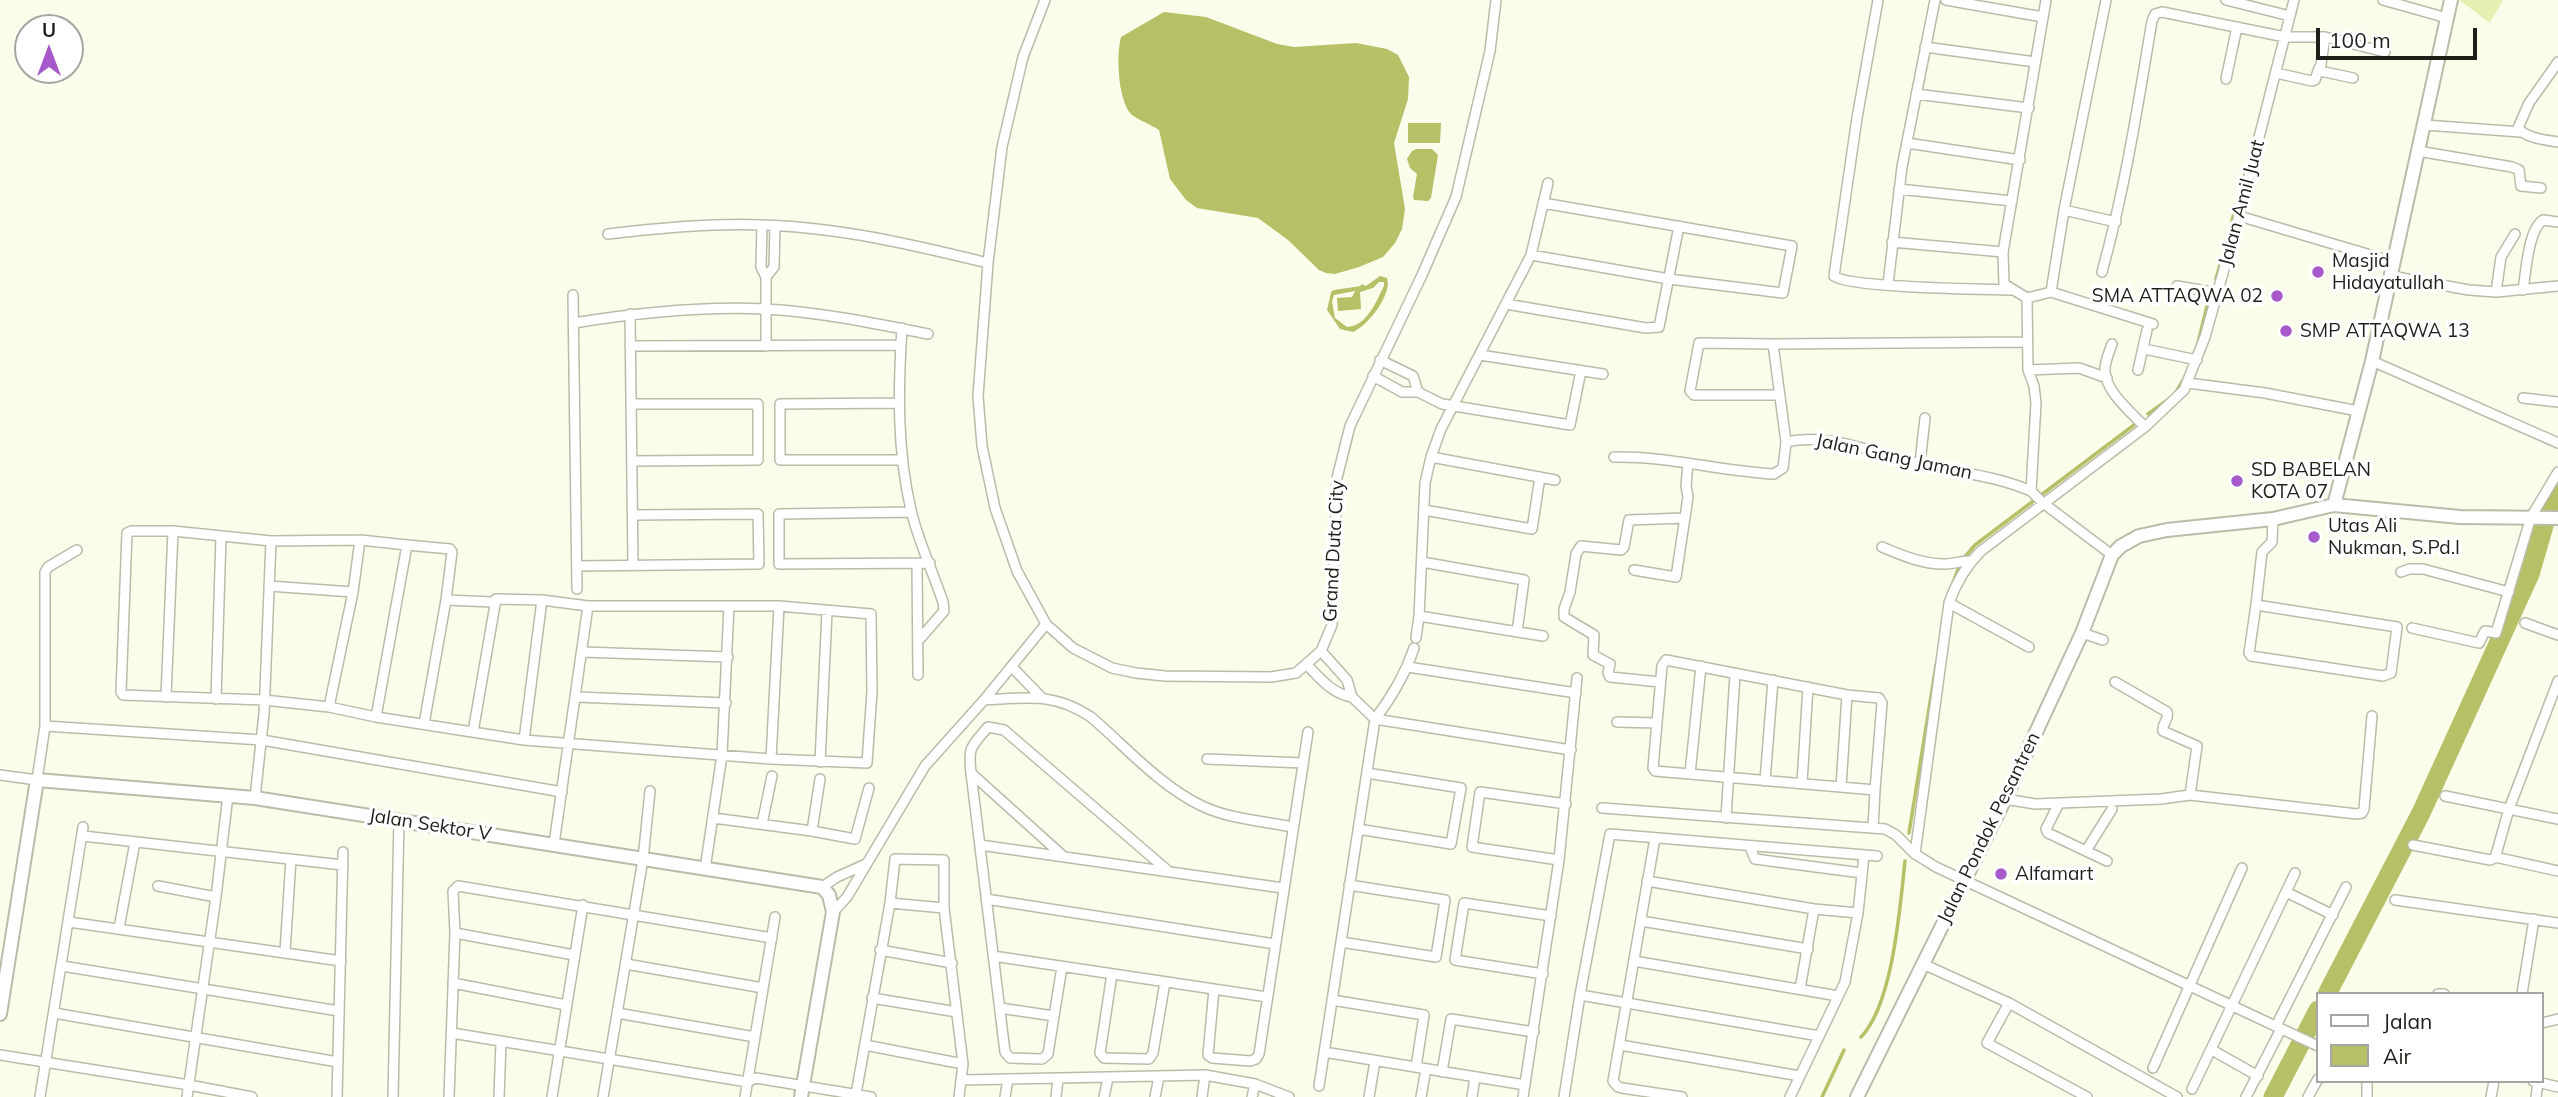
<!DOCTYPE html>
<style>
body{margin:0}
#map{position:relative;width:2558px;height:1097px;overflow:hidden;background:#fafde9;font-family:Mulish,sans-serif}
canvas{display:block}
.legend{position:absolute;left:2316px;top:992px;width:228px;height:91px;box-sizing:border-box;background:#fff;border:2px solid #a5a5a3;margin:0;padding:9px 12px;list-style:none;font-size:21px;color:#1e1f18}
.legend li{display:flex;align-items:center;gap:14px;height:35px}
.legend b{width:35px;border:2px solid #a5a5a3}
.north{position:absolute;left:14px;top:14px;width:70px;height:70px;box-sizing:border-box;background:#fff;border:2px solid #a5a5a3;border-radius:50%;rotate:0deg;font-size:19px;font-weight:700;line-height:28px;text-align:center;color:#1e1f18}
.north::after{content:'';display:block;margin:auto;width:24px;height:32px;background:#a559cb;clip-path:polygon(50% 0,100% 100%,50% 72%,0 100%)}
.scale{position:absolute;left:2316px;top:28px;width:161px;height:32px;box-sizing:border-box;border:4px solid #1e1f18;border-top:0;padding-left:9px;font-size:21px;line-height:24px;white-space:nowrap;color:#1e1f18;-webkit-text-stroke:5px #fff;paint-order:stroke}
</style>
<div id="map">
<canvas width="2558" height="1097"></canvas>
<ul class="legend">
<li><b style="height:9px;background:#fff"></b>Jalan</li>
<li><b style="height:19px;background:#b7bf67"></b>Air</li>
</ul>
<div class="north">U</div>
<div class="scale">100 m</div>
</div>
<script>
const ctx = document.querySelector('canvas').getContext('2d');
ctx.lineJoin = 'round';
function fill(path, color) {
  ctx.fillStyle = color;
  ctx.fill(path, 'evenodd');
}
function stroke(path, color, width, dash) {
  ctx.strokeStyle = color;
  ctx.lineWidth = width;
  ctx.lineCap = dash ? 'butt' : 'round';
  ctx.setLineDash(dash || []);
  ctx.stroke(path);
}
function write(font, color, halo, rows, align = 'center') {
  ctx.font = font + ' Mulish,sans-serif';
  ctx.lineWidth = 7;
  ctx.setLineDash([]);
  ctx.textBaseline = 'middle';
  ctx.strokeStyle = halo;
  ctx.fillStyle = color;
  for (const [text, x, y, turn = 0] of rows) {
    ctx.save();
    ctx.translate(x, y);
    ctx.rotate((+turn || 0) * Math.PI / 180);
    ctx.textAlign = isNaN(turn) ? turn : align;
    if (halo) ctx.strokeText(text, 0, 0);
    ctx.fillText(text, 0, 0);
    ctx.restore();
  }
}
const green = new Path2D(`
 M2459,0H2503L2490,23Z`);
const water = new Path2D(`
 M1164,12L1206,17L1277,44L1294,47L1356,43L1387,49L1398,55L1409,77L1408,99L1394,143L1405,209L1402,229L1395,243L1383,257L1359,267L1335,274L1326,273L1319,270L1288,240L1258,218L1197,208L1186,200L1170,179L1159,130C1152,125 1134,118 1130,113C1118,97 1116,56 1121,37Z
 M1408,123H1441L1440,143H1408Z
 M1416,149H1432L1438,155L1431,198L1428,201L1414,200L1413,197L1417,174L1410,168L1407,159L1412,151Z
 M1380,276L1387,278C1393,293 1368,326 1353,332L1340,329L1327,310L1331,292L1334,290L1361,286V284L1366,286ZM1379,282H1384V286C1377,299 1368,326 1347,327L1335,318L1332,302L1334,295L1355,291L1352,297L1337,298L1338,311L1361,309L1360,292L1373,288Z`);
const stream = new Path2D(`
 M2216,279L2256,133
 M2197,347L2208,302
 M2175,394L2185,377
 M2148,414L2166,401
 M1964,558L1975,545L2134,425
 M1948,596L1960,564
 M1909,833L1936,665
 M1861,1037C1893,1004 1900,907 1905,861
 M1822,1097L1844,1050`);
const river = new Path2D(`
 M2327,994L2421,813L2530,574L2548,512L2558,492
 M2273,1097L2318,1010`);
const street = new Path2D(`
 M1045,0L1023,57L1002,147L988,263L978,396L982,446L995,508L1017,571L1046,624
 M1878,0L1857,118L1834,276C1848,288 1986,289 2013,290
 M1946,0L2043,17
 M2046,0L2003,252L2004,284L2027,298L2051,292L2064,210L2106,0
 M2226,0L2290,16
 M2383,0L2447,18
 M2325,37L2320,71L2353,78
 M1925,47L2035,62
 M2558,62L2529,103L2518,128C2526,138 2545,140 2558,142
 M2276,73L2312,81L2315,80L2319,68
 M2226,79L2237,27
 M1916,94L2029,108
 M2425,125L2521,132
 M1907,143L2020,160
 M2418,151L2512,167L2519,170L2521,186L2541,188
 M1899,189L2012,201
 M2064,210L2116,222
 M2239,216L2394,262
 M762,225L761,267L766,277V346
 M608,234C659,228 711,223 762,225C839,227 914,245 988,263
 M1892,242L2003,252
 M1531,255L1669,279L1783,293L1792,246L1543,203
 M2102,272C2125,189 2138,105 2152,21L2155,14L2162,12L2285,37H2325L2385,52
 M2391,276L2469,290L2496,292L2558,286
 M766,277L774,267L775,226
 M1888,284L1902,167L1935,0
 M2177,286L2218,293
 M2523,290C2526,272 2528,230 2543,220L2558,222
 M2051,292L2153,324
 M2496,292L2501,257L2515,234
 M573,295L577,589
 M2027,298L2028,370L2034,386L2036,403L2031,491L2043,503L2112,555
 M1506,304L1646,328L1659,327L1679,226
 M630,314L633,565
 M574,323C636,313 701,306 765,309C819,312 874,323 928,334
 M902,328C898,390 897,450 911,510C918,541 933,572 943,602L944,611L918,641
 M1773,344L1699,343L1690,391L1694,395H1780
 M2112,344C2109,353 2104,363 2105,372C2106,392 2132,413 2145,427
 M630,346L901,345
 M2144,349L2197,360
 M1480,355L1603,374
 M1380,360L1413,376L1418,392
 M2372,361L2558,443
 M2028,370L2079,368L2107,378
 M2138,370L2147,330
 M1373,376L1402,392H1418L1442,404L1570,425L1581,371
 M2188,383L2265,393L2358,411
 M2523,398L2558,402
 M898,403L780,404V460H903
 M631,404H758V460L632,461
 M1786,442L1773,344L2027,342
 M1431,457L1555,480
 M1614,457C1668,456 1720,471 1774,474L1783,468L1786,442C1829,433 1868,451 1909,461C1950,472 1991,474 2031,491
 M1920,463L1925,418
 M1424,510L1532,529L1540,477
 M911,512L779,514V564L930,563
 M407,545L450,549L452,552L446,600L424,724
 M1882,547C1901,555 1922,564 1943,564C1953,565 1961,560 1971,561
 M1422,562L1524,580L1517,632
 M917,563L918,675
 M577,566L759,564L758,514L633,515
 M1634,570L1676,577L1688,497L1686,486L1688,463
 M2401,572L2409,569H2423L2509,592
 M269,586L353,592
 M446,600L493,602
 M1949,603L2029,647
 M2256,605L2397,627L2391,673L2383,676L2251,656L2249,653Z
 M2256,605L2262,552L2272,542L2273,519
 M1419,616L1543,636
 M2525,623L2558,635
 M2412,628L2479,643L2485,631L2496,633L2531,517L2558,472
 M2082,633L2103,640
 M1416,638L1419,616L1425,483L1431,457L1441,429L1531,255L1548,183
 M1321,651L1347,680L1352,697L1375,719L1571,750
 M583,652L728,657
 M1666,660L1847,695L1879,698L1882,703L1875,790L1655,771L1653,768L1662,666Z
 M1306,664C1320,678 1332,694 1352,697
 M1012,667L1041,697
 M1408,667L1576,693
 M1660,682L1610,677L1608,673L1610,664L1593,655L1594,635L1564,617V609L1570,592L1576,554L1581,546L1621,550L1624,547L1629,520L1685,518
 M2115,682L2167,712C2170,719 2161,724 2163,731L2197,746L2190,795
 M166,697L173,531
 M576,697L726,703
 M216,699L221,536
 M984,700C1027,698 1053,692 1091,717C1126,747 1160,786 1202,806C1229,819 1263,821 1292,827
 M329,707L353,592L360,540
 M376,717L407,545L360,540L271,541L173,531H131L127,533L121,692L123,695L264,700L329,707L376,717L524,740L771,759L867,763L872,692L871,614L779,606H729
 M1617,722L1657,723
 M45,726L262,740L562,792
 M473,732L496,599L542,600L588,606
 M524,740L542,600
 M771,759L779,606
 M1207,759L1303,763
 M820,762L827,611
 M971,773L1063,856
 M1690,774L1701,666
 M0,775L37,780L45,726V572L48,567L77,550
 M1765,781L1773,680
 M1802,783L1808,687
 M1841,787L1847,695
 M2445,796L2558,819
 M255,798L264,714L271,541
 M2005,799L2035,804L2161,799L2190,795L2357,814L2362,813L2364,809L2372,716
 M2059,803L2046,829L2048,833L2107,861
 M1602,808L1885,829L1896,835L1915,854L1936,867L2318,1046
 M713,818L812,831L855,839L869,788
 M1726,818L1735,674
 M762,824L772,776
 M1873,828L1875,790
 M1358,829L1451,844L1461,788L1367,773
 M812,831L820,779
 M83,836L343,865
 M1655,838L1613,1081L1618,1087L1622,1088L1682,1097
 M554,844L588,606H729L722,755L705,869
 M980,845L1283,888
 M2413,845L2490,860L2495,858L2509,809L2558,681
 M1750,847L1755,859L1862,873
 M2086,851L2112,809
 M1915,854L1949,603C1956,583 1966,566 1981,551L2145,427L2184,390L2205,337L2239,216L2294,0
 M2495,857L2558,871
 M1559,860L1472,847L1480,792L1566,804
 M1647,881L1814,909L1858,913
 M158,886L216,897
 M822,887L837,877L866,864
 M2286,892L2333,915
 M986,899L1275,944
 M2395,900L2558,923
 M890,903L944,908L963,1064L959,1097
 M833,912L847,897L925,766L984,700L1046,624L1073,648L1112,668L1136,673L1165,676L1271,677L1296,673L1321,651L1332,625L1337,478L1350,426L1422,275L1456,197L1490,51L1496,0
 M1641,921L1808,949
 M69,922L341,961
 M119,928L135,842
 M455,933L574,955
 M1341,942L1436,957L1445,900L1349,885
 M880,950L952,963
 M285,952L291,859
 M993,956L1267,997
 M1634,961L1838,996
 M626,964L763,988
 M1923,964L2009,1003L2177,1097
 M62,966L339,1011
 M1112,974L1100,1053L1104,1058L1149,1059L1153,1053L1165,982
 M1543,974L1455,960L1464,903L1551,916
 M453,983L566,1005
 M1214,989L1208,1055L1212,1058L1250,1061L1256,1059L1259,1054L1308,732
 M1800,989L1814,909
 M2438,994H2444
 M2522,994L2534,919
 M1580,995L1819,1036
 M872,998L957,1012
 M1332,1000L1424,1015L1416,1067
 M2009,1003L1987,1043L2087,1097
 M1000,1008L1054,1016L1062,967
 M54,1013L338,1062
 M617,1013L755,1037
 M1054,1016L1048,1054L1042,1059L1010,1058L1005,1052L971,773C968,746 971,747 988,727L1004,730L1167,870
 M2542,1023L2558,1019
 M2276,1026L2346,887
 M452,1033L747,1082L756,1078L871,1097
 M865,1045L963,1064
 M1620,1045L1800,1076
 M2212,1050L2258,1076
 M1324,1052L1525,1085
 M0,1055L189,1085L252,1097
 M2153,1068L2242,868
 M1442,1072L1451,1019L1534,1032
 M962,1080L1205,1075L1255,1084L1289,1097
 M2367,1081V1097
 M2533,1081L2558,1087
 M1319,1086L1375,719C1392,697 1405,675 1414,648
 M2192,1089L2295,873
 M856,1094L890,903L895,859L944,860V908
 M40,1097L83,827
 M187,1097L216,897L228,795
 M337,1097L343,852
 M393,1097L399,820
 M449,1097L455,933L453,891L458,886L772,938
 M499,1097L501,1042
 M552,1097L583,905
 M603,1097L643,859L650,791
 M745,1097L775,917
 M1005,1097L1008,1079
 M1056,1097L1058,1079
 M1104,1097L1108,1078
 M1155,1097L1159,1077
 M1202,1097L1205,1075
 M1252,1097L1255,1084
 M1369,1097L1375,1061
 M1421,1097L1426,1069
 M1472,1097L1475,1077
 M1523,1097L1559,860L1577,678
 M1564,1097L1580,995L1610,834L1877,856
 M1790,1097L1845,982L1858,913L1864,855
 M2246,1097L2281,1029
 M2308,1097L2318,1079
 M2491,1097L2494,1081
 M2536,1097L2538,1083`);
const secondary = new Path2D(`
 M2334,505L2372,361L2451,0
 M0,1014L37,780L255,798L822,887L829,895L833,912L801,1097
 M1857,1097L2005,799L2082,633L2112,555L2121,546L2139,536L2167,530L2273,519L2334,505L2460,517L2558,518`);
const markers = [
 [2318,272,7,"#a559cb"],
 [2277,296,7,"#a559cb"],
 [2286,331,7,"#a559cb"],
 [2237,481,7,"#a559cb"],
 [2314,537,7,"#a559cb"],
 [2001,874,7,"#a559cb"]
];
const streetNames = [
 ["Jalan Amil Juat",2242,203,-75],
 ["Jalan Gang Jaman",1894,457,12],
 ["Grand Duta City",1334,551,-87],
 ["Jalan Sektor V",430,825,9],
 ["Jalan Pondok Pesantren",1989,828,-64]
];
const poiNames = [
 ["Masjid",2332,261],
 ["Hidayatullah",2332,283],
 ["SMA ATTAQWA 02",2263,296,"right"],
 ["SMP ATTAQWA 13",2300,331],
 ["SD BABELAN",2251,470],
 ["KOTA 07",2251,492],
 ["Utas Ali",2328,526],
 ["Nukman, S.Pd.I",2328,548],
 ["Alfamart",2015,874]
];
fill(green, '#e8efb2');
fill(water, '#b7bf67');
stroke(stream, '#b7bf67', 3.5);
stroke(river, '#b7bf67', 19);
stroke(street, '#babcaa', 12);
stroke(secondary, '#babcaa', 16);
stroke(street, '#fff', 9);
stroke(secondary, '#fff', 12);
for (const [x, y, r, color] of markers) {
  const dot = new Path2D();
  dot.arc(x, y, r, 0, 2 * Math.PI);
  ctx.fillStyle = color;
  ctx.fill(dot);
  stroke(dot, '#fff', 2.5);
}
write('19px', '#1e1f18', '#fff', streetNames);
write('19px', '#1e1f18', '#fff', poiNames, 'left');
</script>
